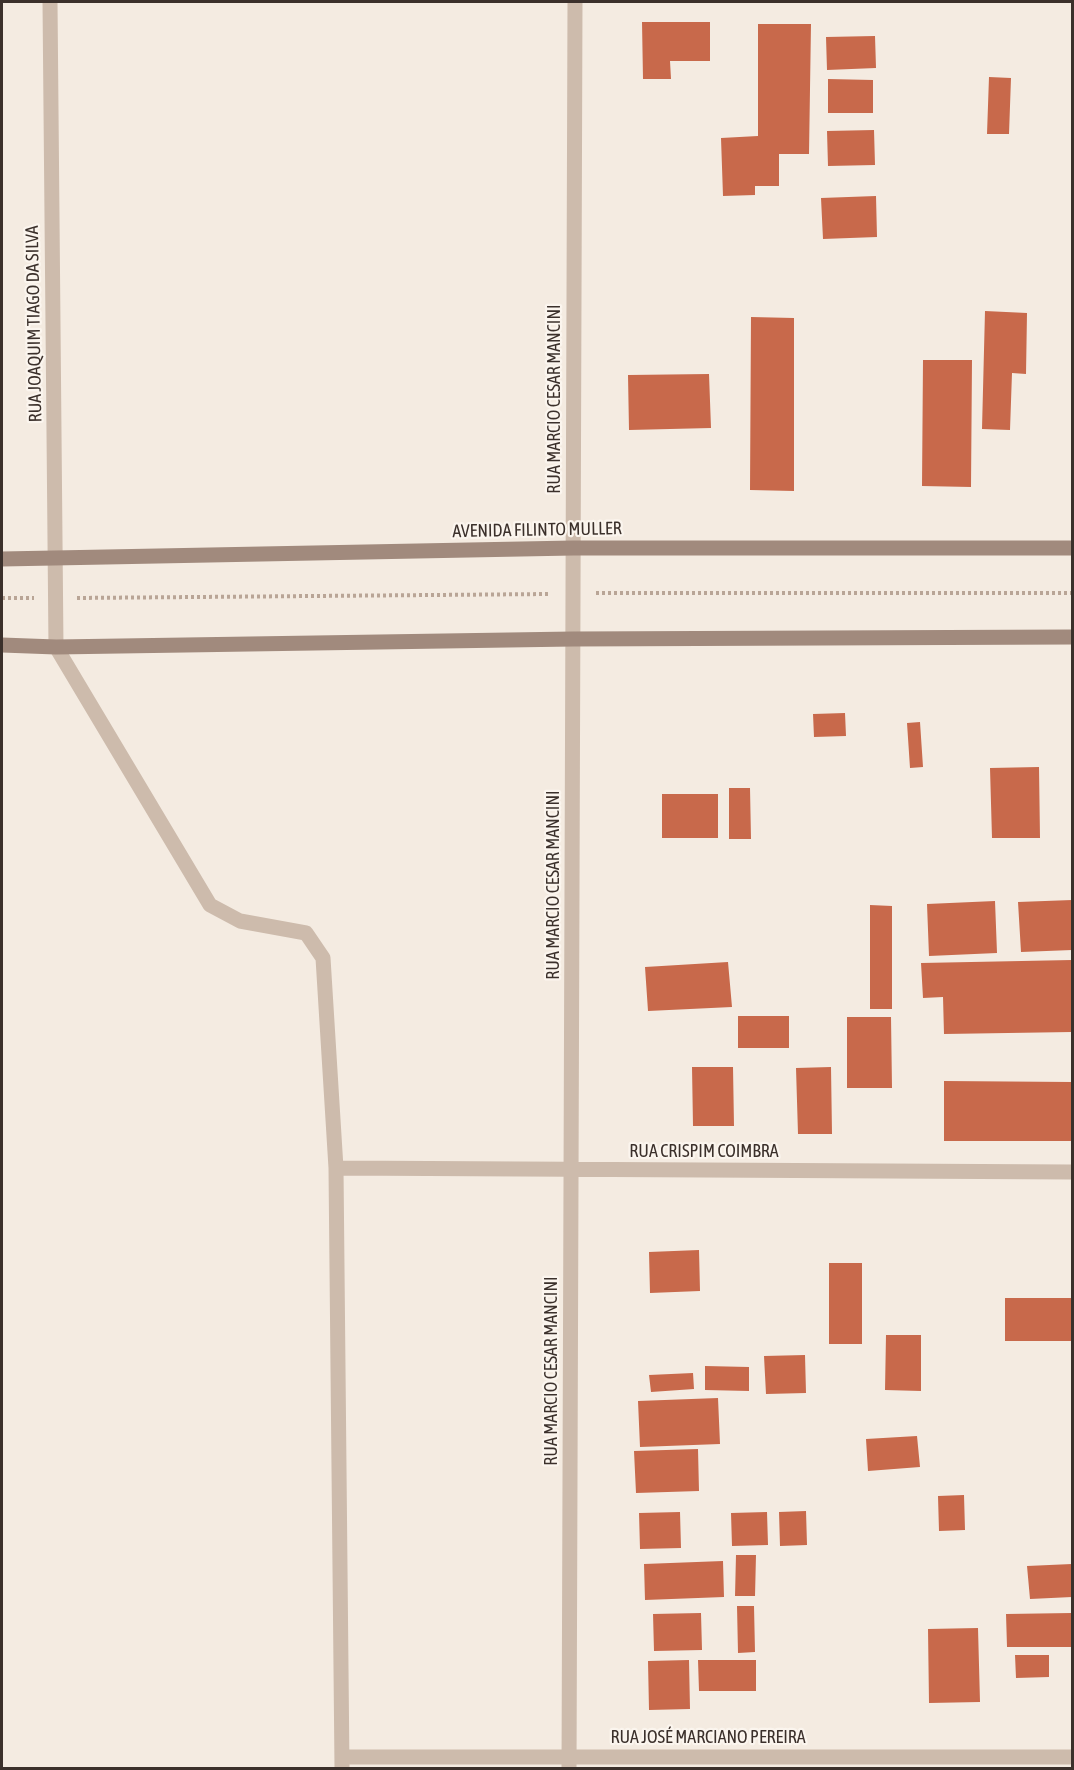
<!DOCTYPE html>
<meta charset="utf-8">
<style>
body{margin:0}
#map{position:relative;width:1074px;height:1770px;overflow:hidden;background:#f4ebe1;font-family:"Asap Condensed",sans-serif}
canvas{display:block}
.frame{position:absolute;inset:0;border:3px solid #3b302b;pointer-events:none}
</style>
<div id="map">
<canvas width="1074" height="1770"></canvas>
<div class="frame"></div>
</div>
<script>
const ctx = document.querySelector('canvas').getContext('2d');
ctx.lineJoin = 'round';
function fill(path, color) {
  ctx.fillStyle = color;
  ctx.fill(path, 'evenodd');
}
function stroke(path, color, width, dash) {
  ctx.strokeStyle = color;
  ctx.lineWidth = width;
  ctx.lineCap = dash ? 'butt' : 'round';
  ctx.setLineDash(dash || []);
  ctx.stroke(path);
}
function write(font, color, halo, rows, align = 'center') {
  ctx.font = font + ' "Asap Condensed",sans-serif';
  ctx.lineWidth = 4.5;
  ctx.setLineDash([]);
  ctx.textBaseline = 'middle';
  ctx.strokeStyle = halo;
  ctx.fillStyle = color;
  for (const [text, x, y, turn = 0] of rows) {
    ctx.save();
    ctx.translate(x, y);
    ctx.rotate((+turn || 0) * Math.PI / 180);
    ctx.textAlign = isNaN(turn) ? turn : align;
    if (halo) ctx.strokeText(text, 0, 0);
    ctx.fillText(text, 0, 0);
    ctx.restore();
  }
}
const building = new Path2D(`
 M642,22H710V61H670L671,79H643Z
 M758,24H811L809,154H779V186H755V195L723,196L721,138L758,136Z
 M875,36L876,68L827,70L826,37Z
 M989,77L1011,78L1009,134H987Z
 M828,79L873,80V113H828Z
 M874,130L875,165L828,166L827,131Z
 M876,196L877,237L823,239L821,198Z
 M985,311L1027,313L1026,374L1012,373L1010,430L982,429Z
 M751,317L794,318V491L750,490Z
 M923,360H972L971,487L922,486Z
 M709,374L711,428L629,430L628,375Z
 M845,713L846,736L814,737L813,714Z
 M920,722L923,767L910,768L907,723Z
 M1039,767L1040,838H992L990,768Z
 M729,788H750L751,839H729Z
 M662,794H718V838H662Z
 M1072,900V950L1021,952L1018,902Z
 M995,901L997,953L929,956L927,904Z
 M870,905L892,906V1009H870Z
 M1072,960V1032L944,1034L943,997L923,998L921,963Z
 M728,962L732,1007L648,1011L645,967Z
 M738,1016H789V1048H738Z
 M847,1017H891L892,1088H847Z
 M692,1067H733L734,1126H693Z
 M831,1067L832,1134H798L796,1068Z
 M944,1081L1072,1082V1141H944Z
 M699,1250L700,1291L650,1293L649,1252Z
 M829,1263H862V1344H829Z
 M1005,1298H1072V1341H1005Z
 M886,1335H921V1391L885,1390Z
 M805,1355L806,1393L766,1394L764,1356Z
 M705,1366L749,1367V1391L705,1390Z
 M693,1373L694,1389L651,1392L649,1375Z
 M718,1398L720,1444L640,1447L638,1401Z
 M917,1436L920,1467L868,1471L866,1439Z
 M698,1449L699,1491L636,1493L634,1451Z
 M964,1495L965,1530L939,1531L938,1496Z
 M806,1511L807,1545L780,1546L779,1512Z
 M680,1512L681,1548L640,1549L639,1513Z
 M767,1512L768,1545L732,1546L731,1513Z
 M736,1555H756L755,1596H735Z
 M723,1561L724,1597L645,1600L644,1564Z
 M1072,1564V1597L1030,1599L1027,1566Z
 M737,1606H754L755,1652L738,1653Z
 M701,1613L702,1650L654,1651L653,1614Z
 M1072,1613V1647H1007L1006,1614Z
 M978,1628L980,1702L929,1703L928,1629Z
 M1015,1655H1049V1677L1016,1678Z
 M689,1660L690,1709L649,1710L648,1661Z
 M698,1660H756V1691H699Z`);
const path = new Path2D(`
 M596,593H1072
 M2,598H34
 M77,598L550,594`);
const minor = new Path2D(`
 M50,2L56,647L210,905L240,921L306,933L323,958L336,1168L342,1768
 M336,1168L1072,1172
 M343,1757H1072
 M569,1768L575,2`);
const secondary = new Path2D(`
 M2,559L573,548H1072
 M2,645L56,647L573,639L1072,637`);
const streetNames = [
 ["RUA JOAQUIM TIAGO DA SILVA",34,324,-91],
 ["RUA MARCIO CESAR MANCINI",554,399,-90],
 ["AVENIDA FILINTO MULLER",537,530,-1],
 ["RUA MARCIO CESAR MANCINI",553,885,-90],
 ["RUA CRISPIM COIMBRA",704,1151],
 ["RUA MARCIO CESAR MANCINI",551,1371,-90],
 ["RUA JOSÉ MARCIANO PEREIRA",708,1737]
];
fill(building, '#c8694b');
stroke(path, '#b9a596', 4, [3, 3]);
stroke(minor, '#cdbbac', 15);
stroke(secondary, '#a18a7d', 15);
write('18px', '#3b302b', '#fbf5ee', streetNames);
</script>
